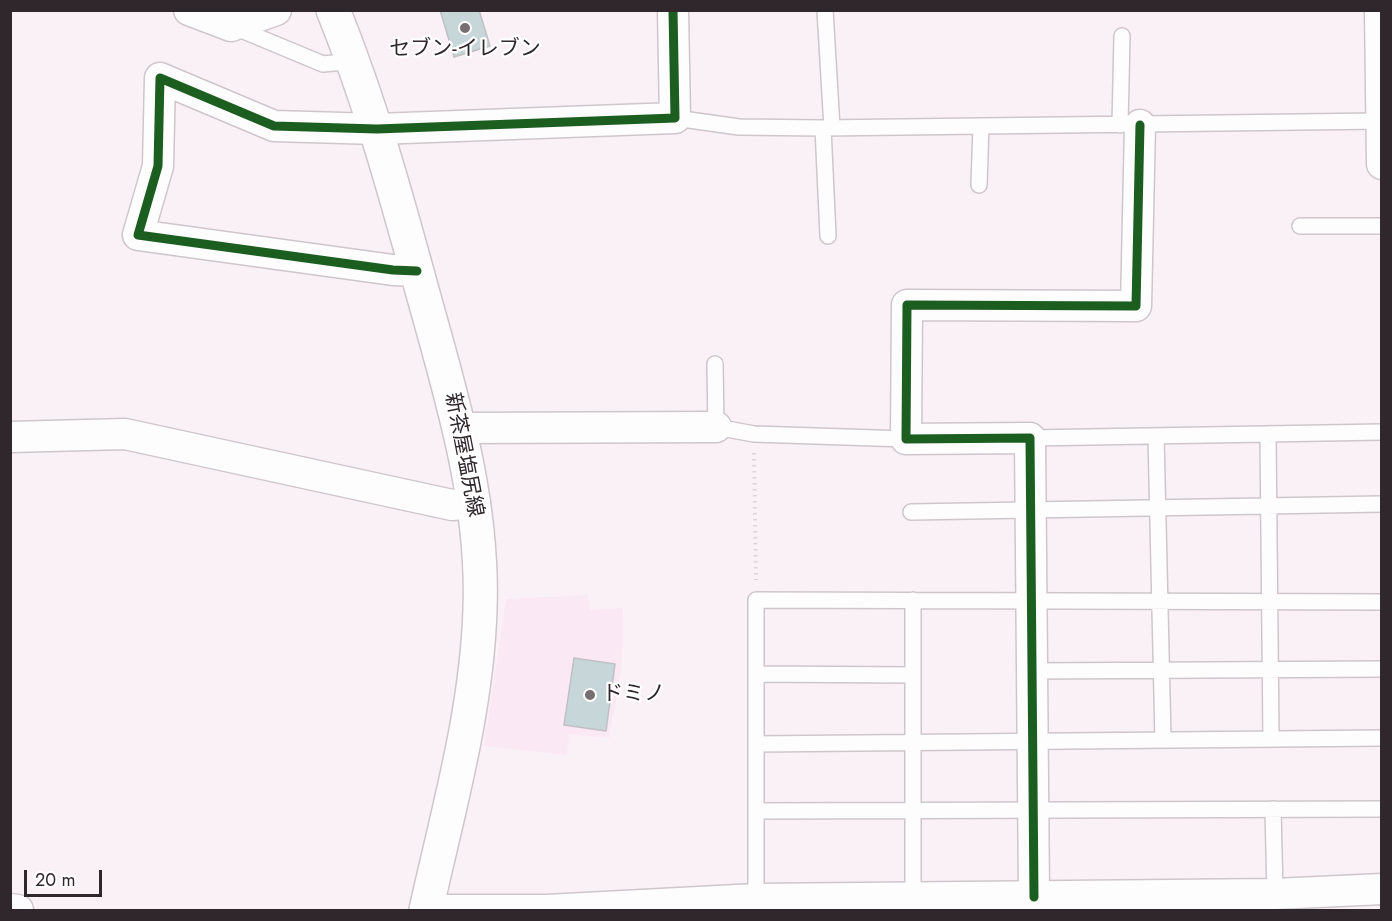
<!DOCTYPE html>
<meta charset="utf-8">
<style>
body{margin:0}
#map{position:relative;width:1392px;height:921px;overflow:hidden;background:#faf1f7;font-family:Jost,sans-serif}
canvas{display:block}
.frame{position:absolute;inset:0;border:12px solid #2f272c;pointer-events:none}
.scale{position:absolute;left:24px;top:870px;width:78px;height:27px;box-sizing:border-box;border:3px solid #2f272c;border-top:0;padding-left:8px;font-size:18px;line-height:21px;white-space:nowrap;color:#2f272c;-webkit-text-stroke:4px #fff;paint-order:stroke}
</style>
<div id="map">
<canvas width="1392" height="921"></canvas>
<div class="frame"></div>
<div class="scale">20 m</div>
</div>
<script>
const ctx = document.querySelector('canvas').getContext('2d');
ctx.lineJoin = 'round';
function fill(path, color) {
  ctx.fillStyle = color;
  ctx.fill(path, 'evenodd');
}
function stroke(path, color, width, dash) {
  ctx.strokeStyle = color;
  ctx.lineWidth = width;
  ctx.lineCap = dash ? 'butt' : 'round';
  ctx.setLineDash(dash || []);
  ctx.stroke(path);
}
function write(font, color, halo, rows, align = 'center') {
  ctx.font = font + ' Jost,"Noto Sans JP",sans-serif';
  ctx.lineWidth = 4.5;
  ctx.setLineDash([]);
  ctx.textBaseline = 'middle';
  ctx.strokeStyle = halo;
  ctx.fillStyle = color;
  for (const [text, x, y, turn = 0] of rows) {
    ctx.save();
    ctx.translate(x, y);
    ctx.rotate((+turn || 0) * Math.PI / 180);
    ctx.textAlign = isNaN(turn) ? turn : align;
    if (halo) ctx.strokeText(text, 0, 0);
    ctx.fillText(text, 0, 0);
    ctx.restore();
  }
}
const built = new Path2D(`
 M588,595L590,610L623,608L622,665L609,738L569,734L567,755L484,746L506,599Z`);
const building = new Path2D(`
 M440,10H479L490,46L454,57Z
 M574,658L615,664L606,731L564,725Z`);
const path = new Path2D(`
 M754,453L756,580`);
const service = new Path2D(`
 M825,10L832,128
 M234,27L323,64L354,61
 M675,118L739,127L823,128L1380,121
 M1120,125L1122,36
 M823,128L828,236
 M979,185L981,126
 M1300,226H1382
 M715,364L716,427L754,434L906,439
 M1268,435L1271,738
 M1156,436L1163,739
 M1030,438L1382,432
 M911,512L1382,504
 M913,600V898
 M1032,671L1382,669
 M756,674L913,675
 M756,744L1382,738
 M1273,809L1275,894
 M756,811L1382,809
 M756,899V600L1382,602`);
const minor = new Path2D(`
 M189,10L231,26L276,10
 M1380,10L1382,164
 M417,271L393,270L138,235L158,166L160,78L274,126L377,129L675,118L673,10
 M461,428L716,427
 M10,437L125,434L452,505L475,503
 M1034,897L1030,438L906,439L907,305L1136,306L1140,125
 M10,909L18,910
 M433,910H547L756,899L1275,894L1382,889`);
const secondary = new Path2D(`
 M333,10C370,101 396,195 422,290C451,395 484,499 480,609C477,711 448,811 426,910`);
const cycleway = new Path2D(`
 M417,271L393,270L138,235L158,166L160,78L274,126L377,129L675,118L673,10
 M1034,897L1030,438L906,439L907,305L1136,306L1140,125`);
const markers = [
 [465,28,6,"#766e73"],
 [590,695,6,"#766e73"]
];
const poiNames = [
 ["セブン-イレブン",465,50],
 ["ドミノ",602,695,"left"]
];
const streetNames = [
 ["新茶屋塩尻線",463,455,79]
];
fill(built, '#fbe8f5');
fill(building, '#c6d6d9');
stroke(building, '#bfc0c3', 1.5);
stroke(service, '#cec6cb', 18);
stroke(minor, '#cec6cb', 33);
stroke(secondary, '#cec6cb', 36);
stroke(path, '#d7d5d7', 4, [1.5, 4.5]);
stroke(service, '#fefdfe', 15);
stroke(minor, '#fefdfe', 30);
stroke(secondary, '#fefdfe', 33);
stroke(cycleway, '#1b5e20', 9);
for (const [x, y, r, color] of markers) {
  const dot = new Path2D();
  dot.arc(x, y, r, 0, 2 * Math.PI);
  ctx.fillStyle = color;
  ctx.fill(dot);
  stroke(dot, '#fff', 2);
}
write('21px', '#2f272c', '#fff', poiNames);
write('21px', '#2f272c', '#fff', streetNames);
</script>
